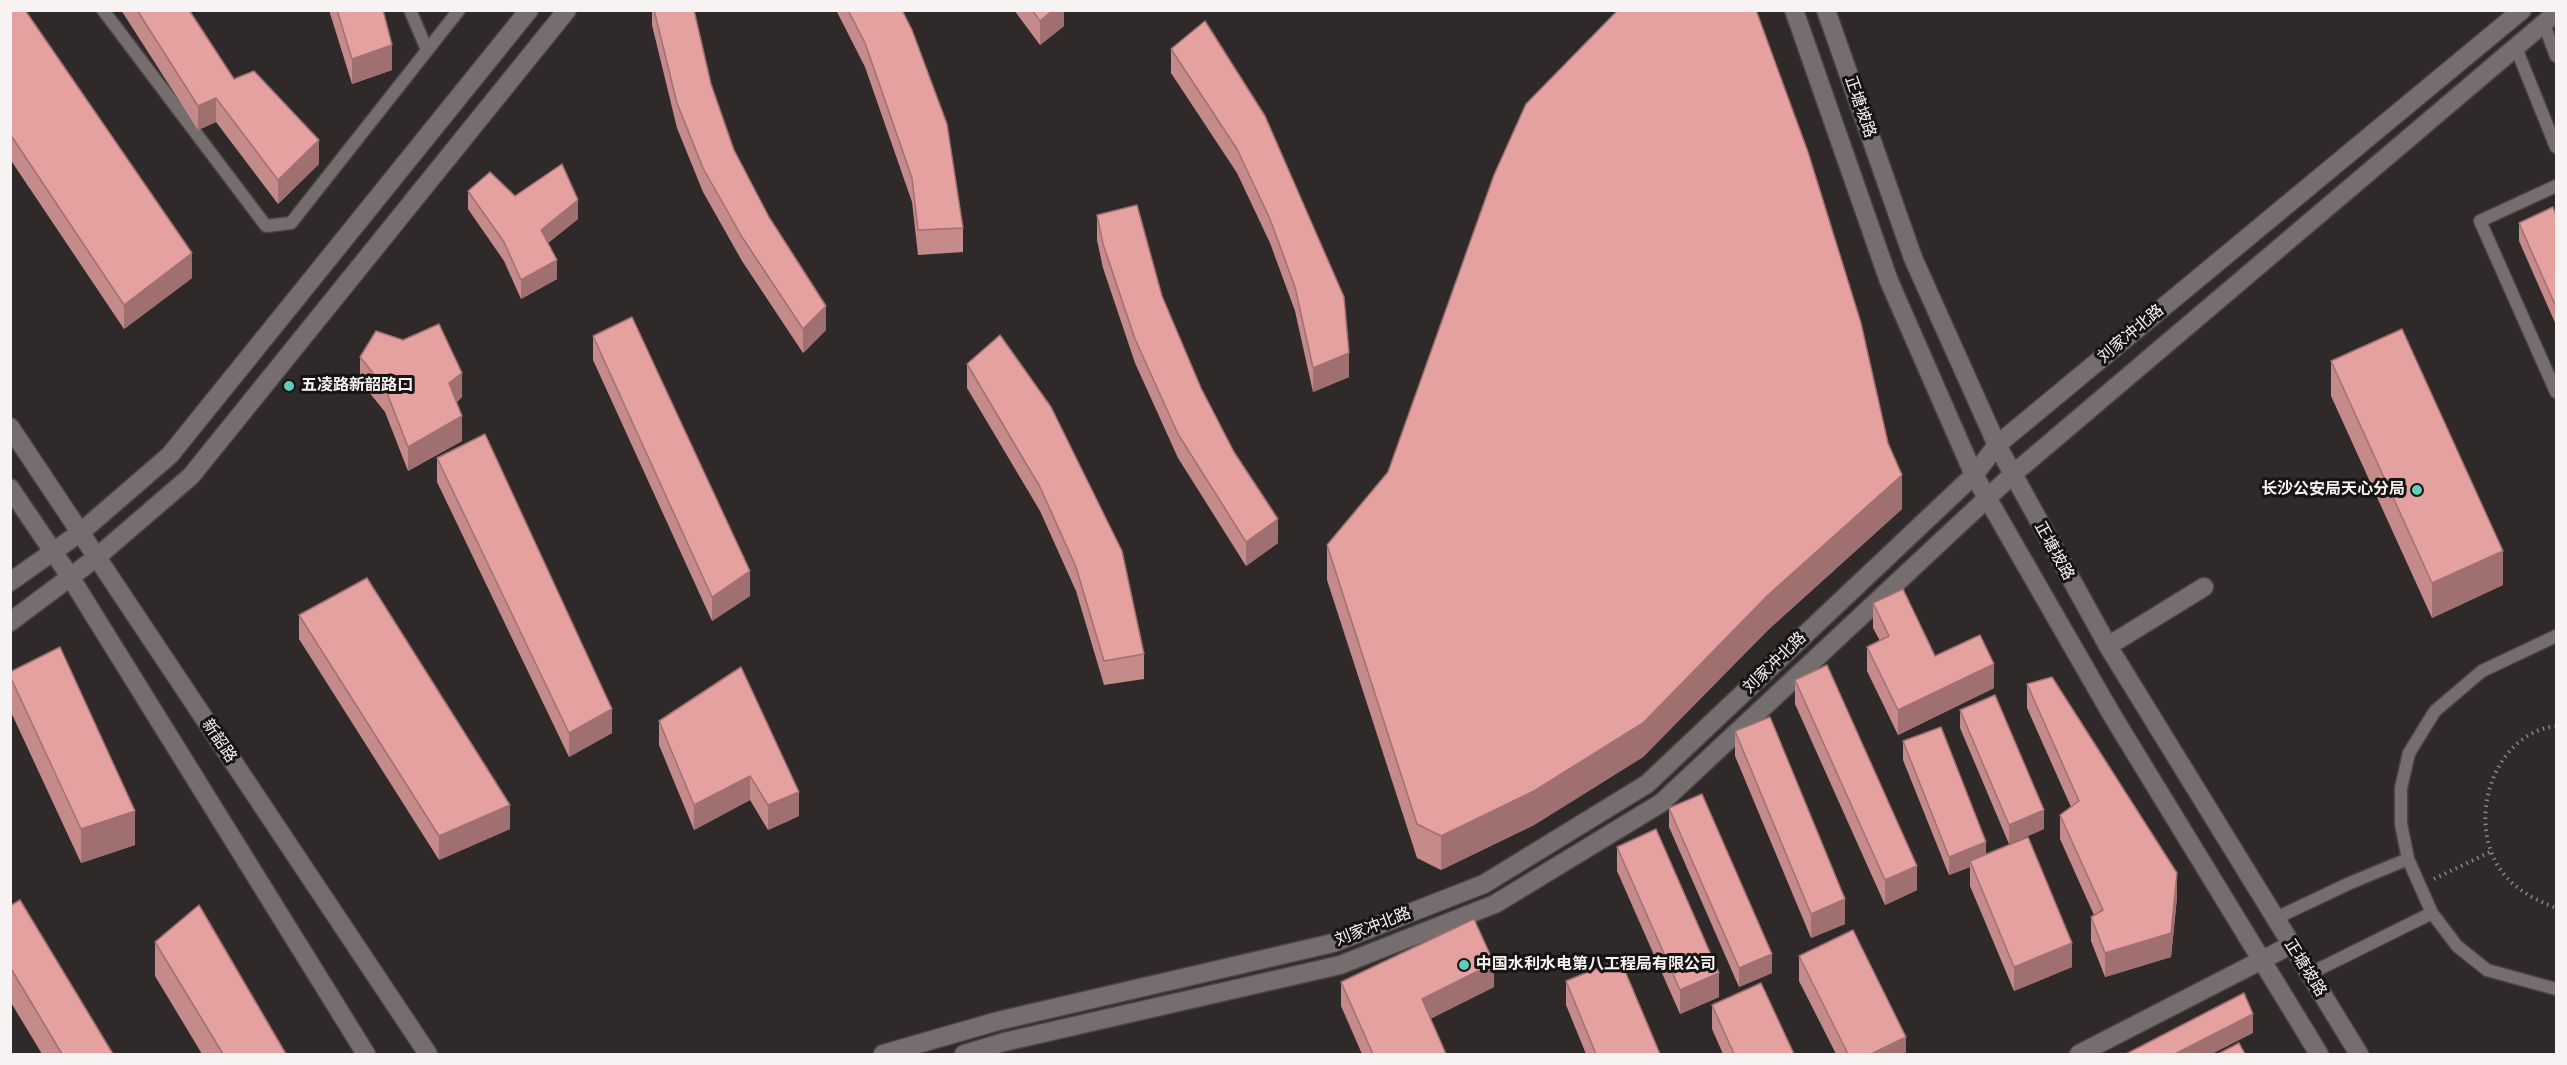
<!DOCTYPE html>
<meta charset="utf-8">
<style>
body{margin:0}
#map{position:relative;width:2567px;height:1065px;overflow:hidden;background:#302929;font-family:Bitter,serif}
canvas{display:block}
.frame{position:absolute;inset:0;border:12px solid #f7f3f2;pointer-events:none}
</style>
<div id="map">
<canvas width="2567" height="1065"></canvas>
<div class="frame"></div>
</div>
<script>
const ctx = document.querySelector('canvas').getContext('2d');
ctx.lineJoin = 'round';
function stroke(path, color, width, dash) {
  ctx.strokeStyle = color;
  ctx.lineWidth = width;
  ctx.lineCap = dash ? 'butt' : 'round';
  ctx.setLineDash(dash || []);
  ctx.stroke(path);
}
function fill(path, color) {
  ctx.fillStyle = color;
  ctx.fill(path, 'evenodd');
}
function write(font, color, halo, rows, align = 'center') {
  ctx.font = font + ' Bitter,"Noto Sans SC",serif';
  ctx.lineWidth = 6;
  ctx.setLineDash([]);
  ctx.textBaseline = 'middle';
  ctx.strokeStyle = halo;
  ctx.fillStyle = color;
  for (const [text, x, y, turn = 0] of rows) {
    ctx.save();
    ctx.translate(x, y);
    ctx.rotate((+turn || 0) * Math.PI / 180);
    ctx.textAlign = isNaN(turn) ? turn : align;
    if (halo) ctx.strokeText(text, 0, 0);
    ctx.fillText(text, 0, 0);
    ctx.restore();
  }
}
const path = new Path2D(`
 M2556,726C2491,734 2465,825 2503,873C2517,891 2536,900 2556,908
 M2434,879L2492,851`);
const lane = new Path2D(`
 M103,10L266,226L291,223L459,10
 M410,10L427,50
 M2544,24L2556,56
 M2516,48L2556,147
 M2556,186L2480,221L2556,392
 M2556,636L2482,671L2435,711L2409,753L2401,788V824L2408,859L2432,913L2457,946L2487,970L2556,989
 M2274,919L2350,883L2408,859
 M2309,974L2432,913`);
const street = new Path2D(`
 M2079,1054L2291,945`);
const secondary = new Path2D(`
 M1794,10L1889,281L1974,475L2112,715L2319,1054
 M1826,10L1913,258L1997,445L2108,646L2359,1054
 M10,427L428,1054
 M10,488L69,575L366,1054
 M10,582L81,532L170,455L529,10
 M10,622L97,557L191,476L567,10
 M2108,646L2204,587
 M883,1054L998,1021L1333,943L1484,884L1647,784L1974,475L1997,445L2522,10
 M964,1054L1004,1042L1340,965L1495,904L1661,803L2012,475L2556,13`);
const wall = new Path2D(`
 M10,10L192,278L124,329L10,159Z
 M121,10H189L234,79L319,164L278,204L216,122L198,130Z
 M329,10H383L392,70L352,84Z
 M652,10H694L711,84L734,150L826,330L803,353L742,261L703,192L677,128L652,25Z
 M836,10H902L963,228V252L918,255L912,202L865,67Z
 M1014,10H1064V26L1040,45Z
 M1171,49L1344,297L1349,377L1313,392L1295,311L1270,243L1237,173L1171,73Z
 M468,191L515,196L578,219L548,243L557,279L521,299L504,261L468,209Z
 M1097,215L1162,296L1201,388L1278,543L1246,566L1178,458L1135,363L1103,268L1097,240Z
 M2556,215V325L2519,241V223Z
 M593,336L750,596L712,621L593,360Z
 M360,357L462,397L457,402L462,441L408,471L385,412L360,381Z
 M2331,361L2503,585L2432,618L2331,396Z
 M967,364L1144,654V679L1104,685L1076,591L1040,511L967,388Z
 M437,458L612,733L569,757L437,482Z
 M1388,472L1902,509L1768,630L1643,757L1534,825L1441,870L1417,858L1327,580V545Z
 M1873,603L1935,656L1994,688L1898,735L1867,671V647L1880,641L1873,628Z
 M299,615L510,829L439,860L299,639Z
 M741,667L799,816L768,830L750,800L694,830L659,745V721Z
 M10,672L135,845L81,863L10,710Z
 M1795,680L1917,890L1885,905L1795,704Z
 M2027,684L2177,897L2171,957L2105,977L2091,941V917L2094,915L2060,839V815L2071,807L2027,708Z
 M1960,710L2044,829L2009,844L1960,728Z
 M1735,731L1845,924L1811,938L1735,756Z
 M1903,741L1986,855L2072,967L2014,991L1970,886V867L1949,875L1903,760Z
 M1669,808L1772,973L1739,987L1669,827Z
 M1617,847L1719,997L1680,1014L1617,871Z
 M10,906L113,1054H42L10,1001Z
 M155,942L286,1054H202L155,976Z
 M1799,956L1906,1054H1836L1799,981Z
 M1566,981L1660,1054H1586L1566,1005Z
 M1341,982L1494,987L1430,1019L1446,1054H1362L1341,1006Z
 M1712,1005L1794,1054H1723L1712,1029Z`);
const shadedWall = new Path2D(`
 M1053,10H1064V26L1040,45V21Z
 M392,45V70L352,84V59Z
 M216,98V122L198,130V106Z
 M319,140V164L278,204V180Z
 M578,200V219L541,248V230Z
 M192,253V278L124,329V305Z
 M557,260V279L521,299V280Z
 M826,306V330L803,353V329Z
 M1349,353V377L1313,392V368Z
 M462,373V397L449,407V383Z
 M462,416V441L408,471V447Z
 M1902,475V509L1768,630L1643,757L1534,825L1441,870V836L1768,595Z
 M1278,519V543L1246,566V542Z
 M2503,551V585L2432,618V583Z
 M750,571V596L712,621V597Z
 M1994,664V688L1898,735V710Z
 M612,709V733L569,757V733Z
 M750,776V800L694,830V805Z
 M799,792V816L768,830V805Z
 M510,805V829L439,860V836Z
 M2044,810V829L2009,844V825Z
 M135,811V845L81,863V829Z
 M1986,842V860L1970,861V867L1949,875V857Z
 M1917,866V890L1885,905V880Z
 M2177,873V897L2171,957L2105,977V953Z
 M1845,899V924L1811,938V914Z
 M2072,943V967L2014,991V967Z
 M1772,954V973L1739,987V968Z
 M1494,963V987L1422,1023V999Z
 M1719,973V997L1680,1014V990Z
 M2253,1014V1033L2212,1054H2175Z
 M1906,1037V1054H1871Z`);
const building = new Path2D(`
 M10,10H25L192,253L124,305L10,134Z
 M137,10H189L234,79L254,71L319,140L278,180L216,98L198,106Z
 M337,10H383L392,45L352,59Z
 M654,10H694L711,84L734,150L769,217L826,306L803,329L742,237L703,168L677,103Z
 M848,10H902L912,30L947,124L963,228L918,230L912,178L865,43Z
 M1032,10H1053L1040,21Z
 M1618,10H1756L1808,152L1861,323L1888,443L1902,475L1768,595L1643,723L1534,791L1441,836L1417,824L1327,545L1388,472L1494,175L1526,104Z
 M1205,21L1265,116L1344,297L1349,353L1313,368L1295,287L1270,219L1237,149L1171,49Z
 M562,164L578,200L541,230L557,260L521,280L504,242L468,191L490,172L515,196Z
 M1137,205L1162,296L1201,388L1234,452L1278,519L1246,542L1178,434L1135,339L1103,244L1097,215Z
 M2553,207L2556,215V307L2519,223Z
 M632,317L750,571L712,597L593,336Z
 M439,324L462,373L449,383L462,416L408,447L385,388L360,357L376,331L403,340Z
 M2402,329L2503,551L2432,583L2331,361Z
 M1000,335L1051,407L1122,551L1144,654L1104,661L1076,567L1040,487L967,364Z
 M485,434L612,709L569,733L437,458Z
 M367,578L510,805L439,836L299,615Z
 M1903,589L1935,656L1980,635L1994,664L1898,710L1867,647L1889,636L1873,603Z
 M60,647L135,811L81,829L10,676V672Z
 M1827,665L1917,866L1885,880L1795,680Z
 M741,667L799,792L768,805L750,776L694,805L659,721Z
 M2052,677L2177,873L2171,933L2105,953L2091,917L2103,910L2060,815L2079,801L2027,684Z
 M1995,695L2044,810L2009,825L1960,710Z
 M1770,717L1845,899L1811,914L1735,731Z
 M1941,727L1986,842L1949,857L1903,741Z
 M1702,794L1772,954L1739,968L1669,808Z
 M1656,829L1719,973L1680,990L1617,847Z
 M2028,837L2072,943L2014,967L1970,861Z
 M20,900L113,1054H62L10,967V906Z
 M199,905L286,1054H223L155,942Z
 M1474,919L1494,963L1422,999L1446,1054H1373L1341,982Z
 M1853,930L1906,1037L1871,1054H1848L1799,956Z
 M1620,959L1660,1054H1596L1566,981Z
 M1761,983L1794,1054H1734L1712,1005Z
 M2244,993L2253,1014L2175,1054H2126Z
 M2239,1043L2245,1054H2218Z`);
const markers = [
 [289,386,6,"#5cceba"],
 [2417,490,6,"#5cceba"],
 [1464,965,6,"#5cceba"]
];
const streetNames = [
 ["正塘坡路",1860,107,71],
 ["刘家冲北路",2131,334,-40],
 ["正塘坡路",2054,551,61],
 ["刘家冲北路",1775,663,-44],
 ["新韶路",219,741,56],
 ["刘家冲北路",1373,927,-21],
 ["正塘坡路",2305,968,58]
];
const poiNames = [
 ["五凌路新韶路口",301,386],
 ["长沙公安局天心分局",2405,490,"right"],
 ["中国水利水电第八工程局有限公司",1476,965]
];
stroke(lane, '#494443', 15);
stroke(street, '#494443', 21);
stroke(secondary, '#494443', 21);
stroke(path, '#8a8484', 4, [1.5, 4.5]);
stroke(lane, '#766e6e', 12);
stroke(street, '#766e6e', 18);
stroke(secondary, '#766e6e', 18);
fill(wall, '#c58a8a');
fill(shadedWall, '#a07070');
fill(building, '#e5a0a0');
stroke(building, '#a07070', 1.5);
for (const [x, y, r, color] of markers) {
  const dot = new Path2D();
  dot.arc(x, y, r, 0, 2 * Math.PI);
  ctx.fillStyle = color;
  ctx.fill(dot);
  stroke(dot, '#161313', 2);
}
write('16px', '#f7f3f2', '#161313', streetNames);
write('bold 16px', '#f7f3f2', '#161313', poiNames, 'left');
</script>
